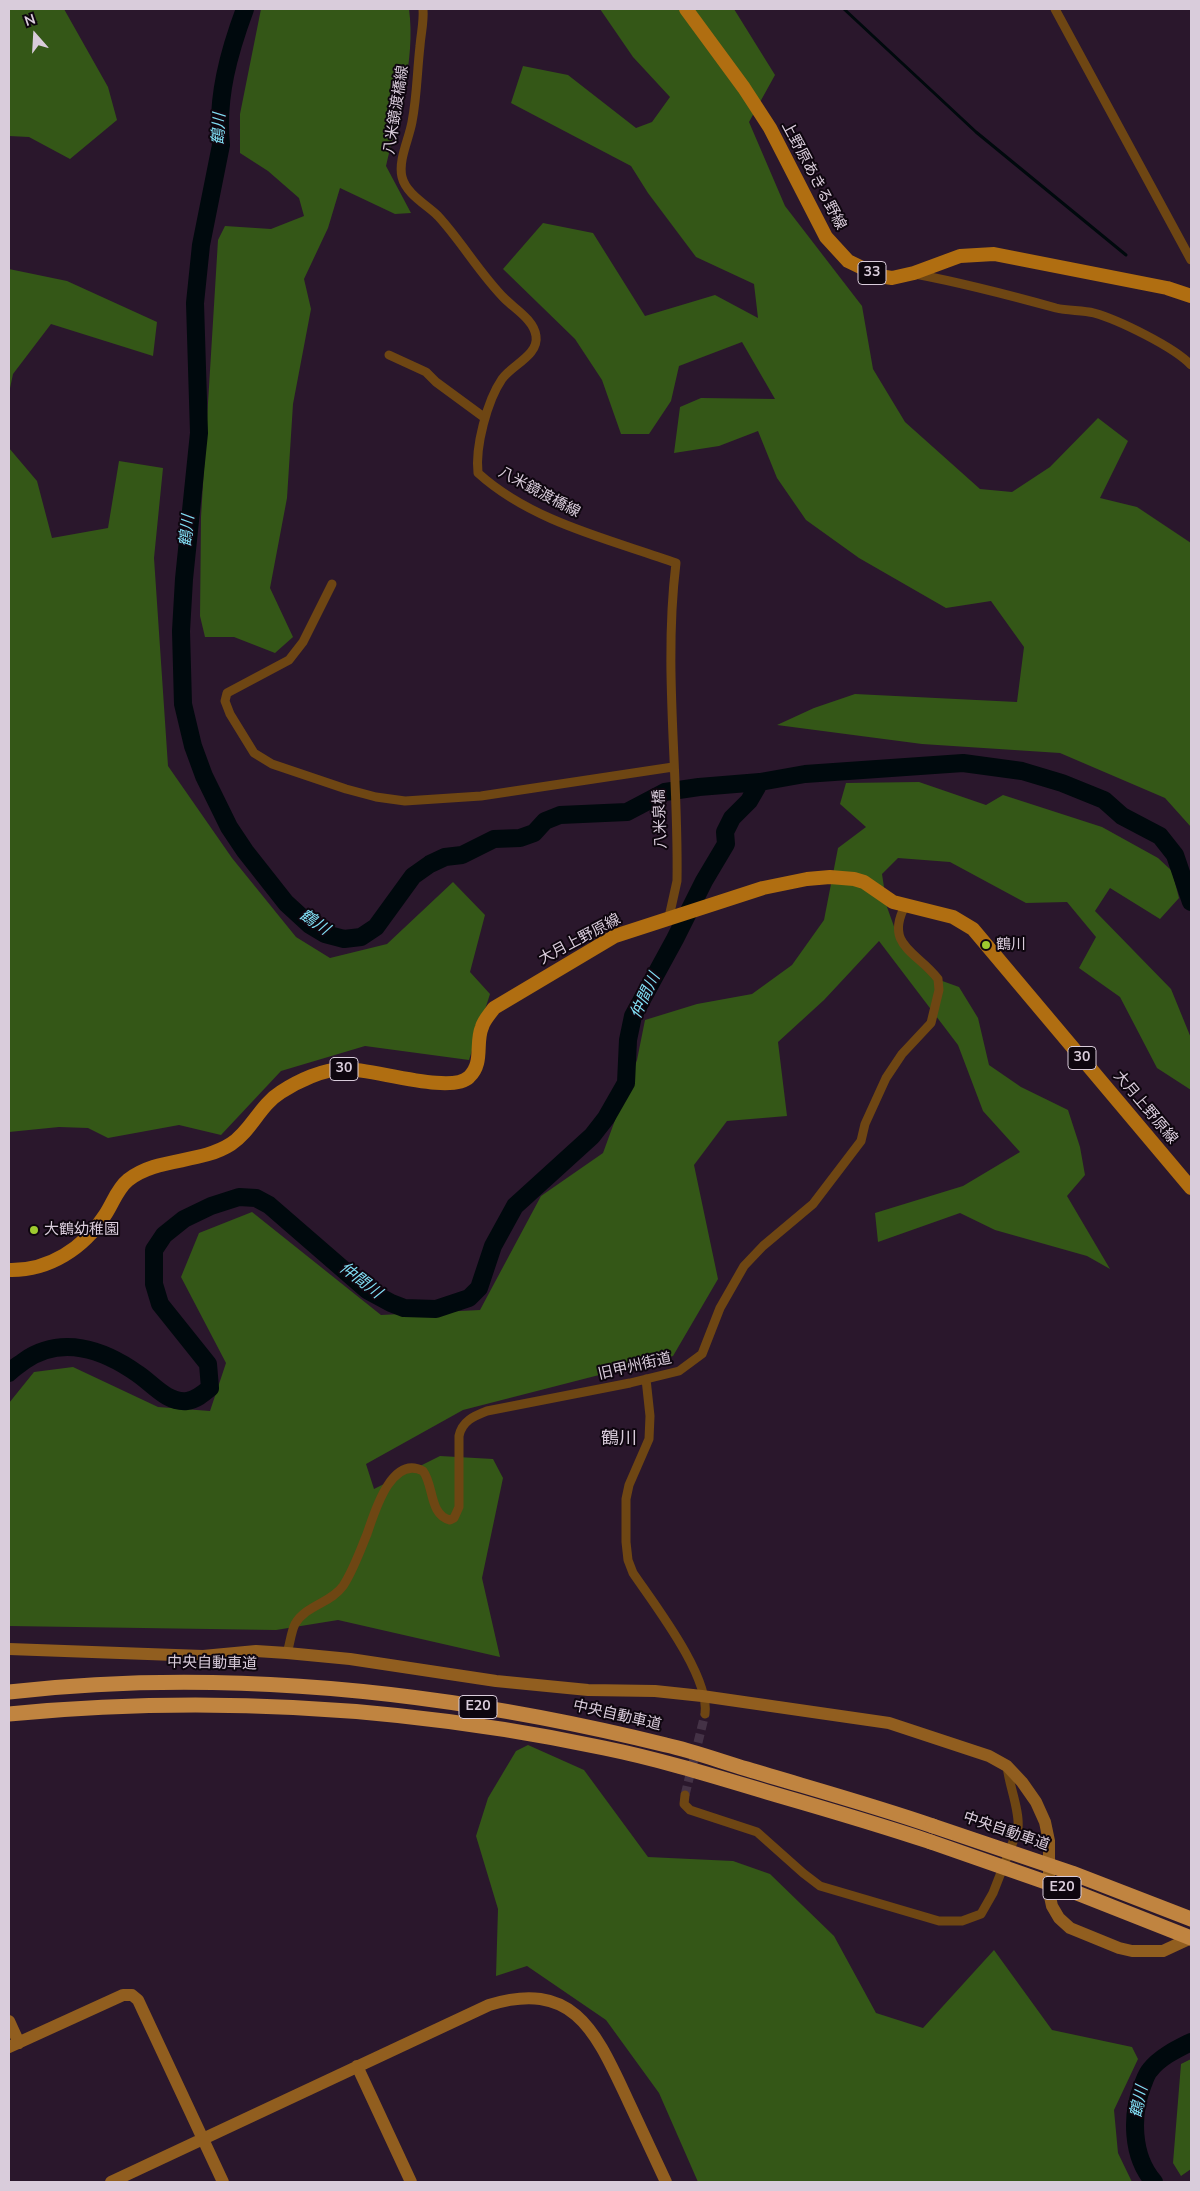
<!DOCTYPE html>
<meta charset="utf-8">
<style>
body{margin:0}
#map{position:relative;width:1200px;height:2191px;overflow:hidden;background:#2a172c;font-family:"Nunito Sans",sans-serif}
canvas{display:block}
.frame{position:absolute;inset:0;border:10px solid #d9ccdb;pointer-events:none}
.north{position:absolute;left:10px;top:10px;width:50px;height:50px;-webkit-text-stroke:4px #0e060f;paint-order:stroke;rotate:341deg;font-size:14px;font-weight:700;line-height:20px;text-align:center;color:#d9ccdb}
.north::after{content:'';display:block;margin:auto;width:18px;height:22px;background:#d9ccdb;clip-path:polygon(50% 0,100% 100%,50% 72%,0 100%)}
</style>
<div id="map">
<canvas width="1200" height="2191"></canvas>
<div class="frame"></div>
<div class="north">N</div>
</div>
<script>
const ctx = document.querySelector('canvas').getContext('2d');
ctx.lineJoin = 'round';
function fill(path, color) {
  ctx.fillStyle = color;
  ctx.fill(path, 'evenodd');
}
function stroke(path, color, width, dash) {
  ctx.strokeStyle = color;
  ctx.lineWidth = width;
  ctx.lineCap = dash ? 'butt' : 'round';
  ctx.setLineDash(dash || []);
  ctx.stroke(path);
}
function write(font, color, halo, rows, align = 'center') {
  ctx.font = font + ' "Nunito Sans","Noto Sans JP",sans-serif';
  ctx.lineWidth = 4;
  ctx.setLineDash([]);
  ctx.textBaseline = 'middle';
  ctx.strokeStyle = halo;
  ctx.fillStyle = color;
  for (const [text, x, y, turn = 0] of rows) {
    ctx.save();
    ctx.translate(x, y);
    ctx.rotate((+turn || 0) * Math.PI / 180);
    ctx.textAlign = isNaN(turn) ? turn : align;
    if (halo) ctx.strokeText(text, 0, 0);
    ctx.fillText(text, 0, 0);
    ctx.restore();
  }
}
const forest = new Path2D(`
 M9,9H64L108,87L117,120L70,159L29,137L9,136Z
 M261,9H409C416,61 398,115 386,166L411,213L395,214L340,188L328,228L304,279L311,309L293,404L287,498L270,588L293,637L275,653L234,637H205L200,616L201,517L218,240L225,226L271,229L304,216L299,198L268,171L240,153V114Z
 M600,9H734L775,75L749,122L785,206L862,306L873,369L905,422L980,489L1012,492L1050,467L1098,418L1128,441L1100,498L1137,507L1191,543V827L1165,798L1060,753L922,744L777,725L814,708L855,694L1017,702L1024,647L991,601L946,608L859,558L806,520L777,478L758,431L719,446L674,453L680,407L701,398L775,399L742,342L679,366L671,401L649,434H621L602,380L575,339L503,269L543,223L593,233L645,316L715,295L758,318L754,284L696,257L648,193L631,166L511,103L523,66L568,75L636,128L652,122L670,97L633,57Z
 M9,269L67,281L157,322L153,356L51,324L13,374L9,393Z
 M9,448L37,481L52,538L108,528L119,461L163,468L154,558L168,766L232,858L296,937L330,958L387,944L453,882L485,915L470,972L490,994L469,1060L365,1046L281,1071L221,1135L179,1125L108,1138L88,1128L59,1127L9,1132Z
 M919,782L986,805L1003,795L1102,827L1158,858L1172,871L1179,898L1160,919L1110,888L1095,911L1171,989L1191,1038V1090L1157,1068L1120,997L1079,968L1096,937L1067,902L1026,903L950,862L898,858L882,874L887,907L896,932L923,969L934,978L959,987L978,1018L989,1065L1021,1087L1068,1110L1080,1147L1085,1175L1067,1196L1110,1269L1087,1256L995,1230L960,1213L878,1242L875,1213L963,1186L1020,1152L983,1111L958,1045L879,941L824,1000L778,1042L787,1116L727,1121L694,1165L718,1279L673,1356L463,1410L366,1464L374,1489L440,1456L493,1459L503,1478L482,1578L500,1657L338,1620L276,1630L9,1626V1403L34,1372L73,1367L158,1407L210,1411L226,1363L181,1277L199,1233L252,1212L381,1315L480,1310L541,1196L603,1153L637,1060L645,1020L697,1004L752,994L792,965L824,920L838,848L866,827L840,804L846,783Z
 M528,1745L584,1770L648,1857L733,1861L770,1874L834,1936L876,2013L923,2028L994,1950L1052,2030L1132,2047L1138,2059L1114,2110L1118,2153L1132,2182H698L659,2093L606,2020L527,1966L496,1976L498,1909L476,1836L488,1798L516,1751Z
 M1191,2059V2169L1181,2176L1173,2163L1181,2064Z`);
const stream = new Path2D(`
 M844,9L976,132L1126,255`);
const river = new Path2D(`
 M245,9C229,52 216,98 221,145L201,245L195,303L199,433L184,579L181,631L183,704L193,746L204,776L229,827L245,851L286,903L310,925L325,934L344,939L361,937L376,927L413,876L430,864L445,857L462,855L494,839L520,838L534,833L545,821L560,815L627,812L665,792L699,787L760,782L805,774L963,763L1022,771L1062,783L1104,800L1122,816L1160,836L1175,855L1191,902
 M9,1373C13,1368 19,1365 24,1361C61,1335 103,1349 138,1374C153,1384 167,1403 187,1401C196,1400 204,1393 210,1388L208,1364L160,1304L154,1284V1250L164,1235L184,1219L211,1206L239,1197L256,1198L269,1205L367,1290L391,1303L404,1308L436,1309L469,1298L479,1288L493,1246L515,1206L592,1136L606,1118L626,1083L628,1040L633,1016L675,939L704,881L726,844L725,832L732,818L749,801L760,782
 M1154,2182C1131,2156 1131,2114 1143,2084C1145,2079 1147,2073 1150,2070C1160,2057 1177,2049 1191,2042`);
const streetTunnel = new Path2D(`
 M685,1795L705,1714`);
const street = new Path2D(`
 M423,9C424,22 421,33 420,46C417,72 417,96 412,122C409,139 398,160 402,177C406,194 427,205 438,216C462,242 480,274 505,299C515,309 534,320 536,336C539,355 512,365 502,379C487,401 475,447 478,473C532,522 609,539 676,563C663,669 679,775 677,881L669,917
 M1055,9L1191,260
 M915,274C963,283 1009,295 1056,308C1068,311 1082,310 1094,313C1119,320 1174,347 1191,365
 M389,355L426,372L436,382L485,418
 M332,584L303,642L289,660L227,693L225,701L230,714L254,753L272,764L346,789L376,797L405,801L481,796L673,767
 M646,1379L650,1416L649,1439L629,1485L626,1499V1542L628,1560L633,1573C654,1604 710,1676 705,1714
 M287,1653C290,1644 291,1632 295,1624C306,1605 331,1603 343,1586C353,1571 360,1551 367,1534C374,1514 391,1454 423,1471C434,1485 429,1515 450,1520L454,1518L459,1507V1436C462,1421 474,1416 487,1411L630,1383L679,1371L702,1354L720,1308L744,1266L763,1246L813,1204L861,1141L865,1124L886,1078L902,1054L931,1023L939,990L938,979C918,952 884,946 905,906
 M685,1795L684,1804L690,1810L757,1832L803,1873L820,1886L939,1921H962L981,1914L993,1893L1018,1829C1020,1810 1009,1786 1007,1766`);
const secondary = new Path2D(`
 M9,1649L203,1656L256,1651L287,1653L350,1659L496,1681L588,1690L655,1691L702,1696L889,1723L989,1756L1007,1766L1022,1782L1036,1802L1045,1822L1049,1841V1892L1052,1906L1059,1918L1070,1928L1119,1948L1132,1951H1163L1191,1938
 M9,2021L19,2043
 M9,2047L123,1995H132L138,2000L223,2182
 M357,2066L411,2182
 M111,2182L489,2005C571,1980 594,2028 624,2092C638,2122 652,2152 666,2182`);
const primary = new Path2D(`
 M686,9L744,88L770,128L826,237L848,261L879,276L892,278L914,273L960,256L994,254L1167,288L1191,296
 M9,1270C49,1271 84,1248 105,1215C113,1203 117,1189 128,1180C157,1157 200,1164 231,1144C251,1131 260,1105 281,1092C298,1081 323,1069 344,1069C371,1068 451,1095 469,1077C484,1063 475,1043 482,1027C484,1020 490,1014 494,1008L615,936L763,888L807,879L830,877L854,879L864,882L893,902L953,917L973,929L1191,1188`);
const highway = new Path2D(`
 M9,1692C229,1667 451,1692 666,1745C693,1751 720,1761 747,1769C810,1788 872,1805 933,1826
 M9,1714C208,1695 409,1707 604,1748C663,1760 720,1778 777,1795C829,1810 880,1825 931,1842`);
const highwayBridge = new Path2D(`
 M933,1826L1072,1873L1191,1919
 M931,1842L1077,1893L1191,1938`);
const markers = [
 [986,945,5,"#9eca2f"],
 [34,1230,5,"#9eca2f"]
];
const shields = [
 [872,273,28],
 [1082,1058,28],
 [344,1069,28],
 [478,1707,38],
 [1062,1888,38]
];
const shieldNames = [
 ["33",872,273],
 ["30",1082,1058],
 ["30",344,1069],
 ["E20",478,1707],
 ["E20",1062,1888]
];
const streetNames = [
 ["八米鏡渡橋線",397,110,-81],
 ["上野原あきる野線",813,176,62],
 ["八米鏡渡橋線",539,493,28],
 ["八米泉橋",661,819,-92],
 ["大月上野原線",580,940,-28],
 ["大月上野原線",1145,1108,50],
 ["旧甲州街道",635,1367,-13],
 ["中央自動車道",212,1664,1],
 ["中央自動車道",617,1716,13],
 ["中央自動車道",1006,1832,19]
];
const poiNames = [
 ["鶴川",996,945],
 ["大鶴幼稚園",44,1230]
];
const waterNames = [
 ["鶴川",220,129,-87],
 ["鶴川",188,531,-84],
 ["鶴川",314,923,34],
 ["仲間川",646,996,-65],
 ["仲間川",360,1281,37],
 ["鶴川",1140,2102,-78]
];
const quarterNames = [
 ["鶴川",619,1440]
];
fill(forest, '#345717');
stroke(stream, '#00090d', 3);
stroke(river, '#00090d', 18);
stroke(streetTunnel, '#443246', 9, [9, 4.5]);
stroke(street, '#6e4613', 9);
stroke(secondary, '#915e1f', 12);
stroke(primary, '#b06e11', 14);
stroke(highway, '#c08440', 15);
stroke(highwayBridge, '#c08440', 15);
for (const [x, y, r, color] of markers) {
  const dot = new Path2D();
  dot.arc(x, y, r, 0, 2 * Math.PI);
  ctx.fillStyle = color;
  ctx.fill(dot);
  stroke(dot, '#0e060f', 2);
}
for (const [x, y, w] of shields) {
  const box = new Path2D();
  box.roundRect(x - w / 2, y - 11.5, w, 23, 4);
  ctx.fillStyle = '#0e060f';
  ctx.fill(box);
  stroke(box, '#d9ccdb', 1);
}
write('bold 14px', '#d9ccdb', null, shieldNames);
write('15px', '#d9ccdb', '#0e060f', streetNames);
write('15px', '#d9ccdb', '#0e060f', poiNames, 'left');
write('italic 16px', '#81def4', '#0e060f', waterNames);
write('18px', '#d9ccdb', '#0e060f', quarterNames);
</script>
